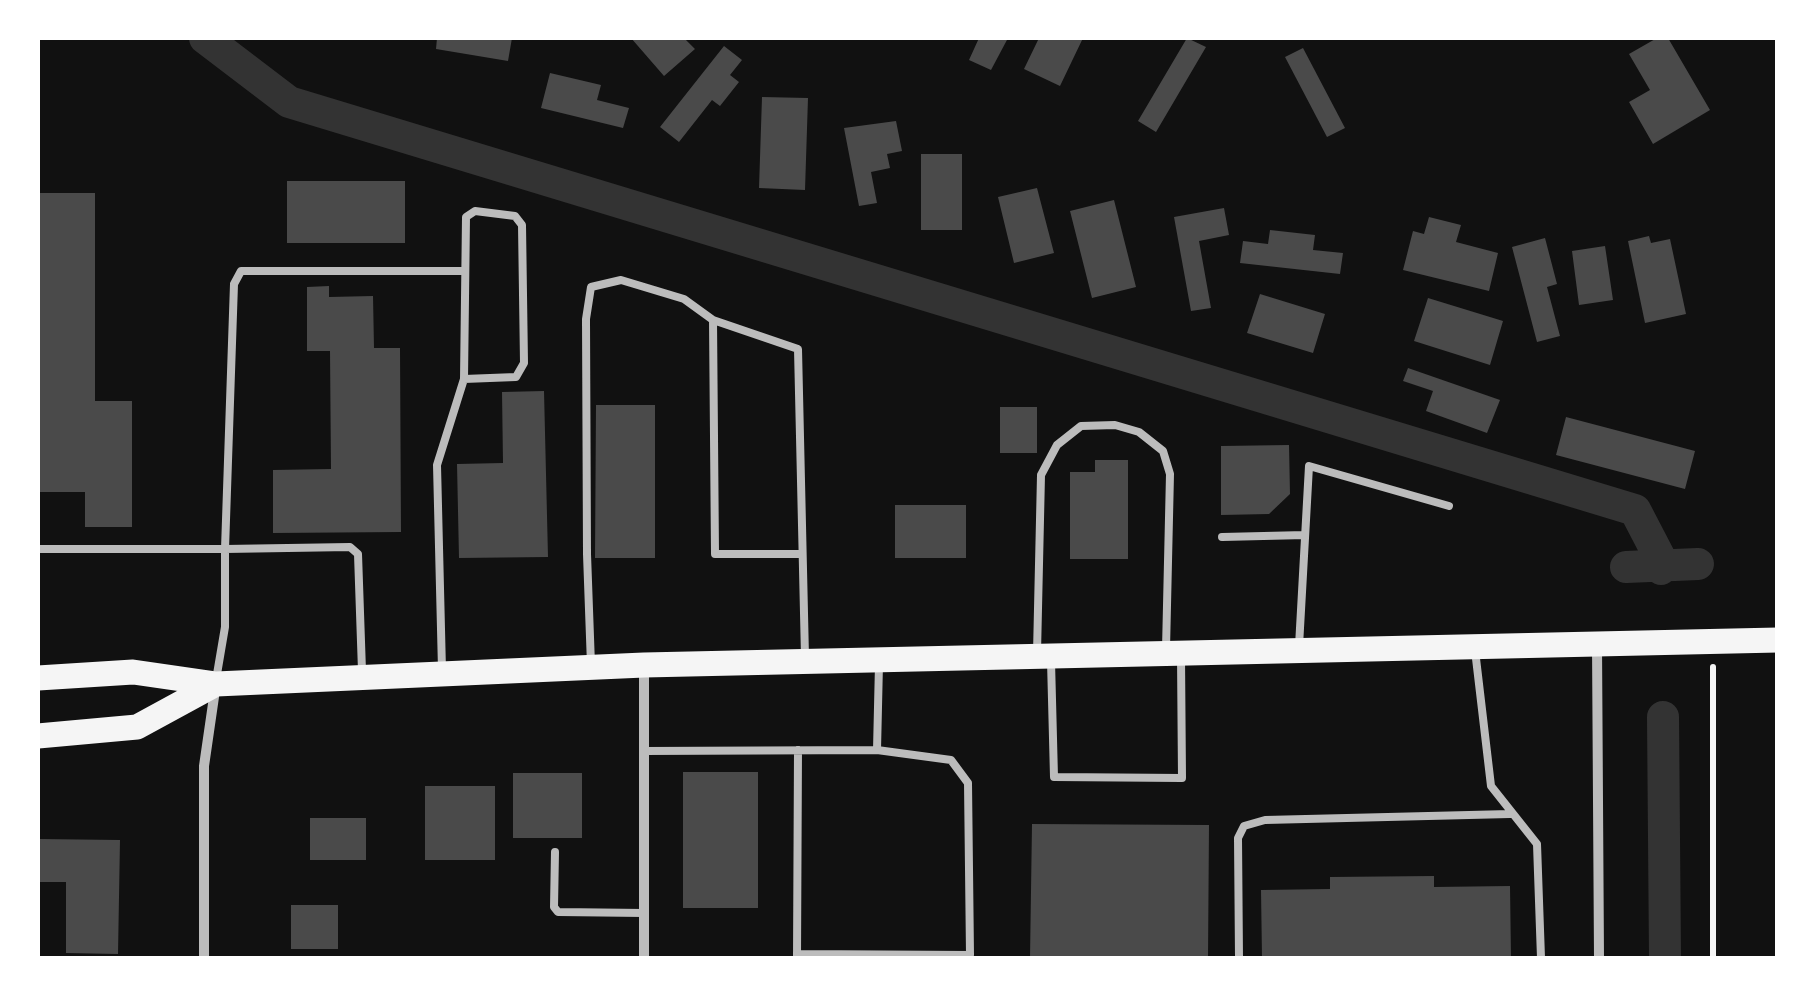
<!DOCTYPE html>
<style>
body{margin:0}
#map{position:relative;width:1815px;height:996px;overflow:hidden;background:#111;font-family:Lato,sans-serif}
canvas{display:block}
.frame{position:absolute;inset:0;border:40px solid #fff;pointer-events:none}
</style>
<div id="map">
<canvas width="1815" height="996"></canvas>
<div class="frame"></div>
</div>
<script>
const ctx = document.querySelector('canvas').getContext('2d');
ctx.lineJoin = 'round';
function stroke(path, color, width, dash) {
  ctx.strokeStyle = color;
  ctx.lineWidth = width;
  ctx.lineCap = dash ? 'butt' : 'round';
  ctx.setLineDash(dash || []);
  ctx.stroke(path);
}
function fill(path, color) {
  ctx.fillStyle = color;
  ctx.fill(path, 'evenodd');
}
const canal = new Path2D(`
 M205,38L289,102L1635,510L1661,560V569
 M1626,567L1698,564
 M1663,717L1665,958`);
const building = new Path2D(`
 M437,38H512L508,61L436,49Z
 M631,38H684L695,49L664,76Z
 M979,38H1008L991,70L969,60Z
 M1039,38H1083L1060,86L1024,69Z
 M1187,38L1206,47L1156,132L1138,121Z
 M1657,38H1668L1710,110L1653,144L1629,102L1650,90L1629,54Z
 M724,46L742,60L730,75L739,82L720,106L712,100L679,142L660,127Z
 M1303,48L1345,128L1327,137L1285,57Z
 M550,73L601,85L597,100L629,108L623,128L541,108Z
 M762,97L808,98L805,190L759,188Z
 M896,121L902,151L887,154L890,168L871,172L877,203L859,206L844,128Z
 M921,154H962V230H921Z
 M287,181H405V243H287Z
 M1037,188L1054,253L1014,263L998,197Z
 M38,193H95V401H132V527H85V492H38Z
 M1114,200L1136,287L1092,298L1070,211Z
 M1224,208L1229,235L1199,241L1211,308L1191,311L1174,217Z
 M1429,217L1461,225L1456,242L1498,253L1489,291L1403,270L1413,231L1424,234Z
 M1270,230L1315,235L1313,250L1343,253L1340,274L1240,263L1243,241L1268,244Z
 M1649,236L1651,243L1670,239L1686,314L1645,323L1628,241Z
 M1545,238L1557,284L1547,287L1560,336L1537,342L1512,247Z
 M1605,246L1613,300L1579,305L1572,251Z
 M329,286V297L373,296L374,348H400L401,532L273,533V470L331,469L330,351H307V287Z
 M1260,294L1325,314L1313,353L1247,333Z
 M1428,298L1503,321L1490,365L1414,341Z
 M1408,368L1500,400L1487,433L1426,411L1433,391L1403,381Z
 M544,391L548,557L459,558L457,464L503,463L502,392Z
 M596,405H655V558H595Z
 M1000,407H1037V453H1000Z
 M1566,417L1695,451L1685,489L1556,455Z
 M1289,445L1290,494L1269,514L1221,515V446Z
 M1095,460H1128V559H1070V472H1095Z
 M895,505H966V558H895Z
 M683,772H758V908H683Z
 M513,773H582V838H513Z
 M425,786H495V860H425Z
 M310,818H366V860H310Z
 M1032,824L1209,825L1208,958H1030Z
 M39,839L120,840L118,954L66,953V882H38Z
 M1434,876V887L1510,886L1511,958H1262L1261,890L1330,889V877Z
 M291,905H338V949H291Z`);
const path = new Path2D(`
 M1713,667V958`);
const service = new Path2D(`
 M1222,537L1305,535
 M38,549H225V627L216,680
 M802,554H715L713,320L798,349L805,657
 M1299,646L1309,466L1449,506
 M1475,650L1491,786L1537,844L1541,958
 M1037,653L1041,475L1057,445L1081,426L1115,425L1139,432L1163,451L1170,474L1166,649
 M1051,661L1054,777L1182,778L1181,657
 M591,665L587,554L586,319L591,287L621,280L684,299L713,320
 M442,670L437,465L464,379L466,217L475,211L515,216L522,225L524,363L516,377L464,379
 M362,671L358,554L350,547L225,549L234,284L241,271H465
 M644,751L877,750L879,664
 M555,852L554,907L558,912L644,913
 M797,954L970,955L968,783L951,760L877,750
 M797,958L798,750
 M1239,958L1238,838L1244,826L1265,820L1510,814`);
const minor = new Path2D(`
 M1597,644L1599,958
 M644,665V958
 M204,958V766L215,690`);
const primary = new Path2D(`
 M38,678L133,672L216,684L644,665L1778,640
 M38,736L137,727L216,684`);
stroke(canal, '#333', 32);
fill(building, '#4a4a4a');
stroke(path, '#f5f5f5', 6);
stroke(service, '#bcbcbc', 8);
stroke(minor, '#bcbcbc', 10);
stroke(primary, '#f5f5f5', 25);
</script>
